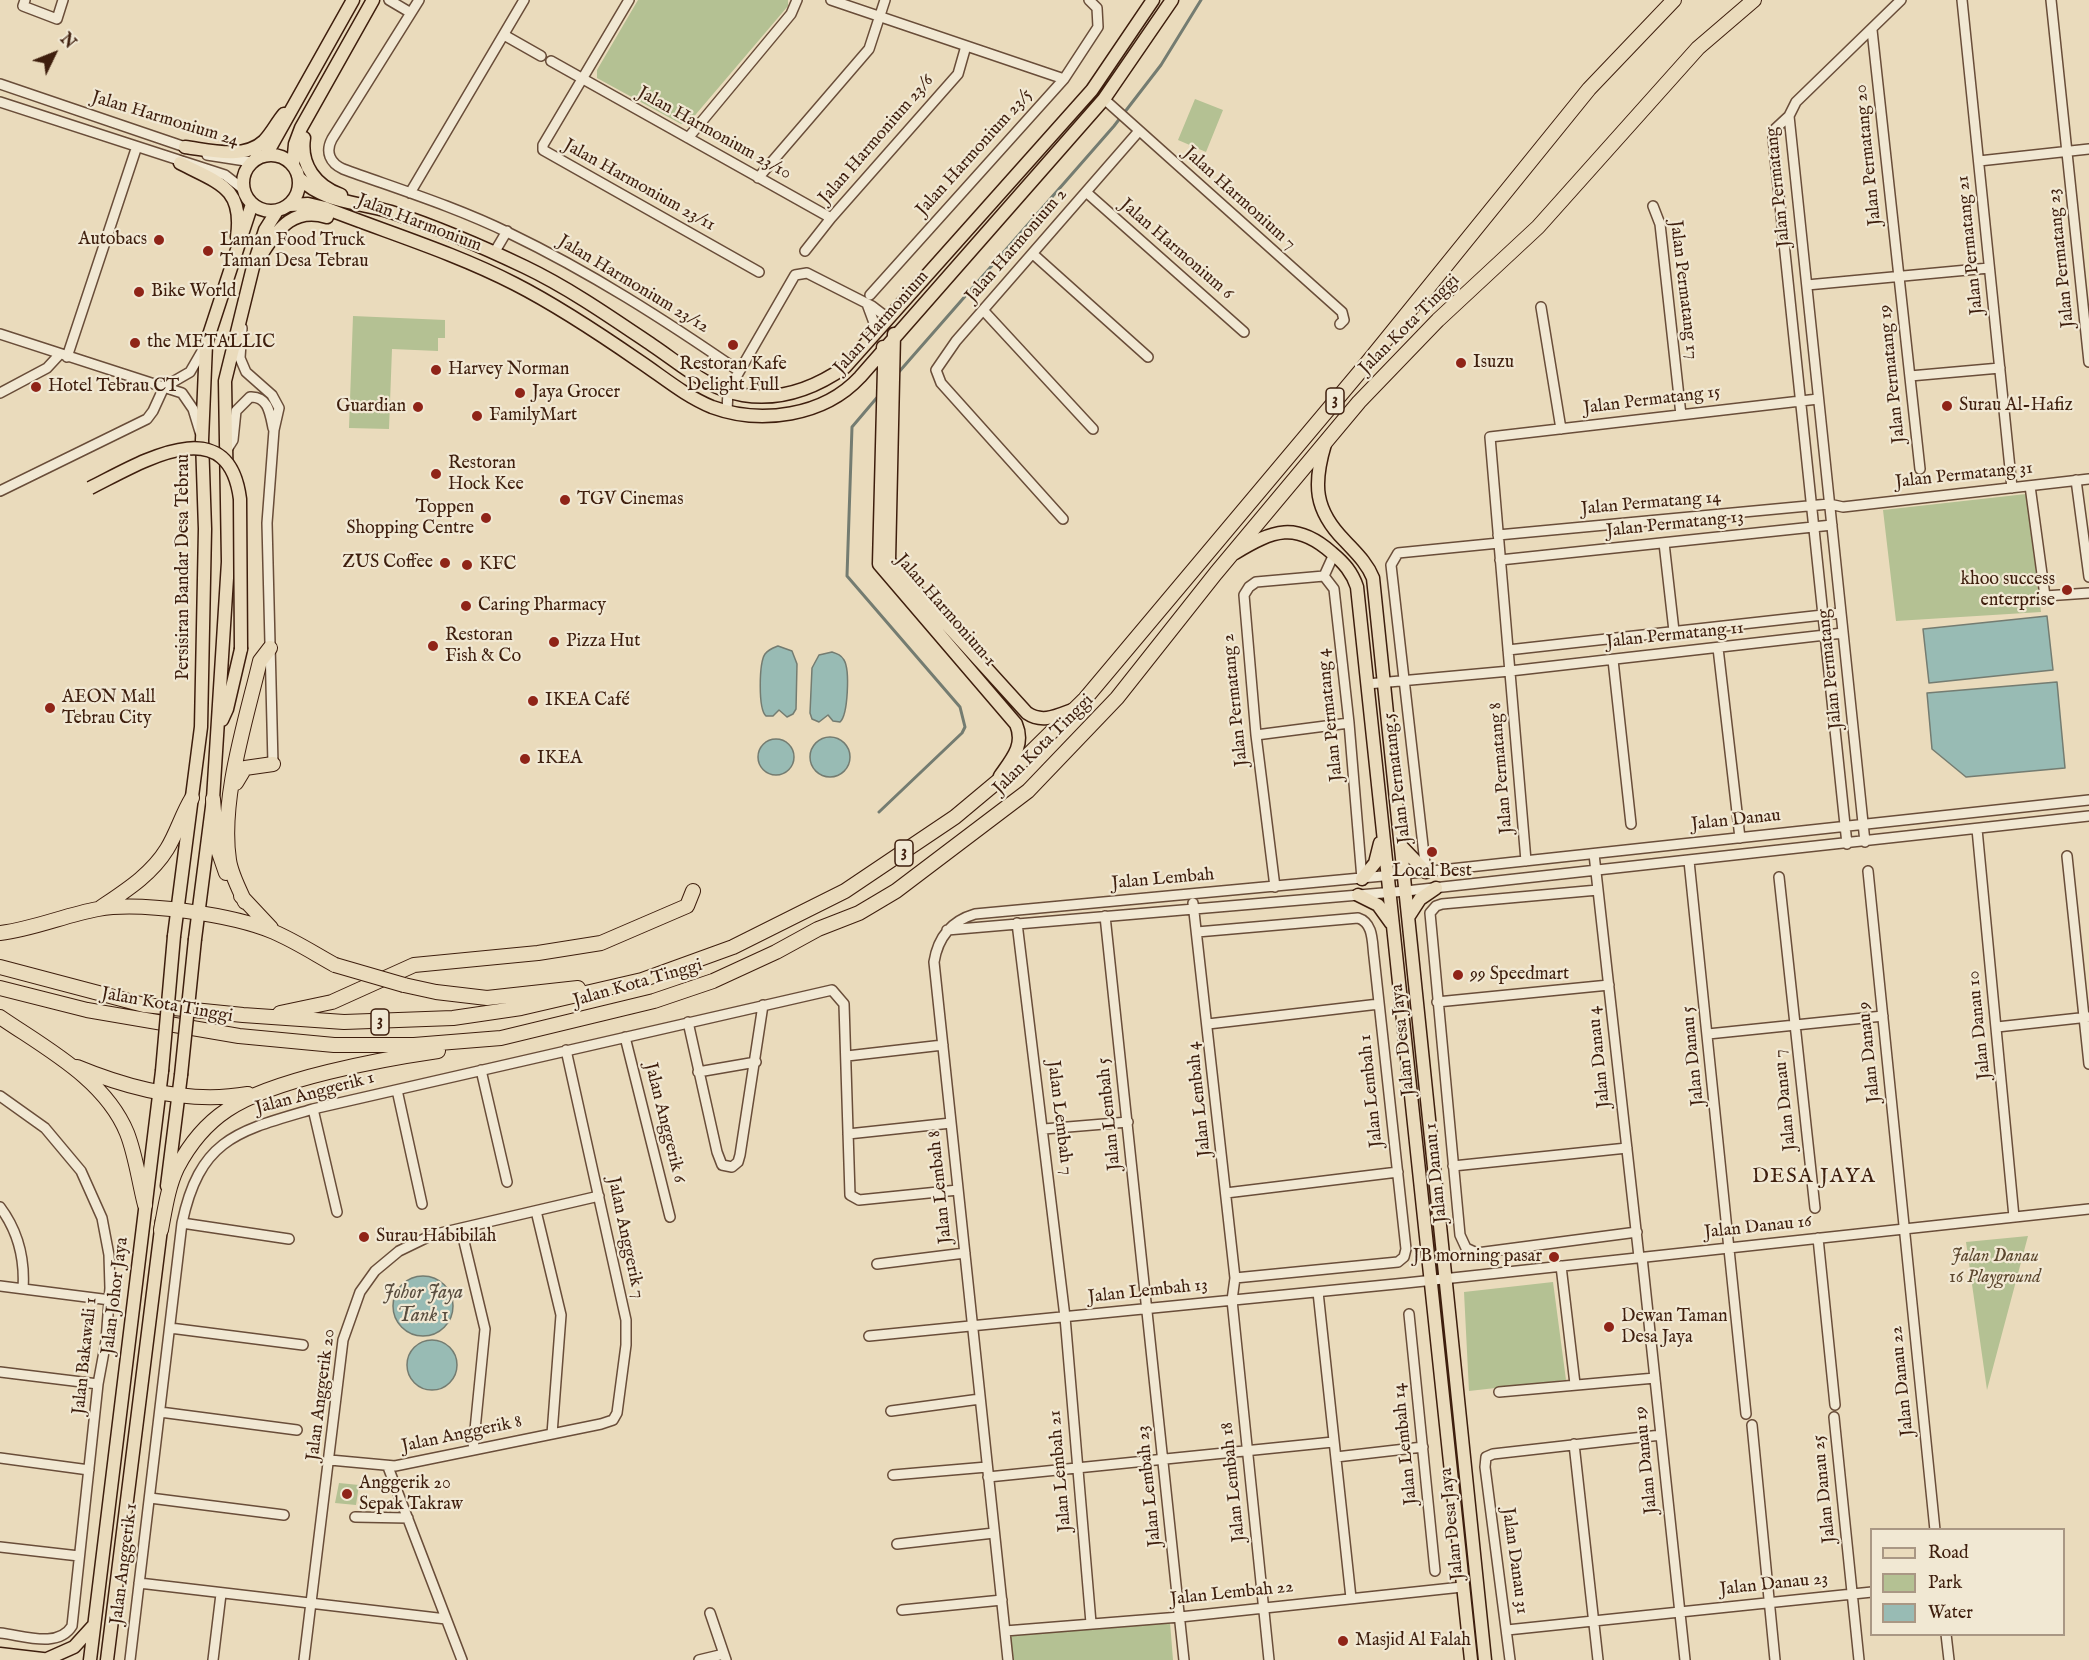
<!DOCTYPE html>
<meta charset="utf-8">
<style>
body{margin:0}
#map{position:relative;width:2089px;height:1660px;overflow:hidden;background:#eadbbc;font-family:"IM FELL English",serif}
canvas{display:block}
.legend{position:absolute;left:1870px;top:1528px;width:195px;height:108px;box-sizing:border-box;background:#f1e8d3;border:2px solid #a99784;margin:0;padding:8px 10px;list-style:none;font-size:18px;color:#3e1e0d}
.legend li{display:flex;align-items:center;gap:12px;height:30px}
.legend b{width:30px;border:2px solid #a99784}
.north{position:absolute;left:24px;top:24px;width:60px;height:60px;-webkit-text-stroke:4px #f1e8d3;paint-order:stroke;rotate:47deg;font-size:16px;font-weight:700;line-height:24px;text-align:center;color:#3e1e0d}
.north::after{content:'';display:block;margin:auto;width:21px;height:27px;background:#3e1e0d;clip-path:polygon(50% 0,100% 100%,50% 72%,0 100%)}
</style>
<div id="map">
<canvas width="2089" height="1660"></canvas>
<ul class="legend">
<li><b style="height:8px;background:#eadbbc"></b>Road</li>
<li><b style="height:16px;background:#b4c193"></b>Park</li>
<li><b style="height:16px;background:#98bbb4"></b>Water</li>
</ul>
<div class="north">N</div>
</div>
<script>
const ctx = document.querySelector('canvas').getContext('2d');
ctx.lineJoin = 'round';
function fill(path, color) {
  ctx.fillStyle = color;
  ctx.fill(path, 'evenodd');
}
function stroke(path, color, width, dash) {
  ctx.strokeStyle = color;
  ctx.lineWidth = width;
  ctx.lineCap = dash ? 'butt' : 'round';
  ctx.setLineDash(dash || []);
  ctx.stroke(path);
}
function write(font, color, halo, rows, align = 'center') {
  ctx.font = font + ' "IM FELL English",serif';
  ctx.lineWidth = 4.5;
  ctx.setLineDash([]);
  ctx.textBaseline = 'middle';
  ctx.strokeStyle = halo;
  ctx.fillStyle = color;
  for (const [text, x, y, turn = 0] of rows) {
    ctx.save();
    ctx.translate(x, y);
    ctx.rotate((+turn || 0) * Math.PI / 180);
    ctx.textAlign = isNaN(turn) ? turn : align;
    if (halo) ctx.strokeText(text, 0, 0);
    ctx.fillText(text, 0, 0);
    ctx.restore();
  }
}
const green = new Path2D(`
 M638,0H788V6L691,120L681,124L597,78V70Z
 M1195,99L1223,110L1206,152L1178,140Z
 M353,316L445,320V338H438V351L392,349L389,429L349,428Z
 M2026,494L2041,612L1896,621L1883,510Z
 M2028,1236L1987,1390L1966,1242Z
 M1553,1282L1566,1380L1469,1391L1464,1292Z
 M339,1483L359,1485L356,1505L335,1503Z
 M1170,1622L1173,1660H1013L1010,1635Z`);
const water = new Path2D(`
 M2047,616L2053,670L1929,683L1923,629Z
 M778,646L792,651L797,664L796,709L793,714L787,717L779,710L773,716H766C758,709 759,663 765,654C769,649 773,648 778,646Z
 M832,652C838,654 841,655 844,660C850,670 848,715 840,722L833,721L828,715L819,722L812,719L810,713L812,668L819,655Z
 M2057,682L2065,768L1966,777L1932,749L1927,693Z
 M810 757a20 20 0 1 1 40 0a20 20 0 1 1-40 0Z
 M758 757a18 18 0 1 1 36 0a18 18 0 1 1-36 0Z
 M393 1306a30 30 0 1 1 60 0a30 30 0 1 1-60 0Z
 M407 1365a25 25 0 1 1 50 0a25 25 0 1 1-50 0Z`);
const stream = new Path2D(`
 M898,373L1114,126L1161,65L1201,0
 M879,812L962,733L965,727L960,707L847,576L852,427L880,394`);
const minor = new Path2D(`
 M25,0L23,6L57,19L63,0
 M389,0L411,13
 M419,0L332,139C325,152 330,163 343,169C398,189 456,207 509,233C590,272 665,320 739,371
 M629,0L543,145V150L759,272
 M831,0L1064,79
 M1962,0L2012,488
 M2051,0L2089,362
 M1872,30L1920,469
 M504,35L541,56
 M551,61L831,218
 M0,84L191,149
 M1104,99L1342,312L1344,320L1340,324
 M0,102L225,175L243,189
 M1789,116L1865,842
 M688,138L791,14L797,0
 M207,155L252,162
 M1979,161L2089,149
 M758,178L869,49L885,0
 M1086,192L1244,332
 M410,193L524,0
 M1653,206L1660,224L1681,415
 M805,251L831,218L958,74L966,46
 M494,253L507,231
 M1033,254L1148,357
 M1807,285L1989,268
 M870,295L1064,79L1098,27L1097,8L1089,0
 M867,304L877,331
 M1541,307L1561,429
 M983,310L1093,429
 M242,328L240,358L246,372L272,395L279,408L274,430L267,523L273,764
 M0,334L182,393L193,409L200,432
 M67,357L136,149
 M1910,376L2000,368
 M164,387L190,372L205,346
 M0,393L47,368L59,355
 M727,411L728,391L795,275L807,273L872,306L889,319
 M226,451L233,440L236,411L250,397C268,396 270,413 273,428
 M2076,480L2089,577
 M2030,486L2045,596L2089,593
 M0,491L147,419L153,411L164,387
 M1063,519L941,383L936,370L956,341L1139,131
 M1498,535L1829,504L1843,507L2089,479
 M1664,543L1674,631
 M1334,554L1324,576L1334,589L1349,723L1362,879
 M1500,560L1832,525
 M1718,648L1740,838
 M1508,650L1841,613
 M1613,660L1631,824
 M1367,684L1510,671L1843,633
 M1256,735L1349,723
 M1977,829L2014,1217
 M1847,844L1773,138L1775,129L1789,116L1796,102L1901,0
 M1594,854L1639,1257
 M2067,856L2089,1064
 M1526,861L1490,437L1818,399
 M1689,861L1746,1414
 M1868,871L1935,1530
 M1426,872L1391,565L1398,553L1499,543
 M1779,877L1815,1208
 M1275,887L1256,735L1244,595L1249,587L1256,582L1324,576
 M1598,890L1442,904L1436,906L1430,913L1460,1235L1466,1248L1477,1253L1637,1232
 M1193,903L1235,1278L1232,1300L1269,1660
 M1105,916L1184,1660
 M1017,923L1065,1317L1091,1623
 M947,930L1406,891L2089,816
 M1197,932L1358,918C1374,923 1372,943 1374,957L1406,1249L1404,1257L1398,1262L1235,1278
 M1437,1002L1609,985
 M688,1022L717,1152L722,1165L732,1167L738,1162L740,1155L763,1005
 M1208,1024L1379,1004
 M1997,1027L2089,1017
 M1708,1034L1883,1016
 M625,1037L670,1217
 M847,1056L943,1045
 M481,1070L507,1182
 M698,1072L756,1062
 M397,1090L422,1204
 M0,1096L45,1128L81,1171L102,1218L109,1255L110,1288L106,1341L98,1384L72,1626C58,1649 22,1635 0,1633
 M313,1109L337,1212
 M1044,1129L1128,1122
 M848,1134L951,1123
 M1453,1166L1627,1148
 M1226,1193L1398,1172
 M0,1207C18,1231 25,1259 23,1289
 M536,1211L561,1315L552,1434
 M182,1223L289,1239
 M461,1229L485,1329L473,1450
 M1818,1238L1835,1405
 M1642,1257L1685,1660
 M877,1264L965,1253
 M1561,1266L1575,1384
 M0,1286L110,1300
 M1318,1292L1351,1598
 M1409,1314L1435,1571
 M170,1328L303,1345
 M869,1336L1406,1283L2089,1209
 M0,1372L98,1384
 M1499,1392L1655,1378
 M891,1411L980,1399
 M160,1412L297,1430
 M1834,1417L1859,1660
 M1752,1425L1775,1660
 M1574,1444L1598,1660
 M1336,1457L1423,1447
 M0,1458L89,1470
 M330,1460L395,1466L601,1424L613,1420L617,1413L626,1345V1320L566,1050
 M388,1467L462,1660
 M893,1475L987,1467
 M988,1477L1333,1442
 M150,1498L284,1515
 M355,1517L408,1518
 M897,1544L994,1533
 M0,1547L79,1556
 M139,1583L446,1619
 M902,1610L1002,1600
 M710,1613L726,1660
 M1507,1630L1872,1592
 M1005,1631L1180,1617L1462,1587
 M1946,1634L1949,1660
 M130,1660L182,1223C200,1138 238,1131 313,1109L832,990L844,1004L850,1195L859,1200L958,1190
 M213,1660L221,1594
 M304,1660L343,1340L360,1292L375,1271L399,1251L432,1235L599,1196
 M699,1660L724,1654
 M1008,1660L934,962C938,937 951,921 975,914L1404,874L2089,800
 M1510,1660L1485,1467L1486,1457L1493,1454L1661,1435`);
const major = new Path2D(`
 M304,138C300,165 316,186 341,195
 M185,147C209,150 244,160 264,141C272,133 277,122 284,114
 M243 183a28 28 0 1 1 56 0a28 28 0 1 1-56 0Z
 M266,155L353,0
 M180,163C218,183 244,187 237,237
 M293,165L295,144L301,128L373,0
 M299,178C326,204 357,201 391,212C437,227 481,246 525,267C569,288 612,318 652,345C682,365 707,389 743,395C780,401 815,388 845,367L1092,90L1153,0
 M290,205L308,204L325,208C389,233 455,253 515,284C558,306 600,334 639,361C663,377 685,396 712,407C761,425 824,416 860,377L1104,99L1172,0
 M263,252C279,227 295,207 327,217
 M894,334L889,561L1027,713C1043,724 1058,715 1075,709
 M883,347L884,368L879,564L1016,724C1025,745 1012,759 1000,776
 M1325,444C1313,484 1314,510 1345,541C1356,553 1367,563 1373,578L1485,1660
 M1235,553C1273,530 1296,521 1332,553C1344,563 1352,572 1357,587L1471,1660
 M222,720L227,709L241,649
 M1401,846L1426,872
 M1362,879L1375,863L1380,843
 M1358,895L1378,905L1391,923
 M1409,916L1420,899L1436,888
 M174,936L201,727L205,529L202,440L206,344L252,204
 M195,939L213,799L228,562L225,381L253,267L265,230L277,211
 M167,1186L181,1075
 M0,1654L51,1660
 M47,1659L74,1647L94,1625
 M90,1660L162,1071
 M107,1660L162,1221`);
const highway = new Path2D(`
 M236,783L245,768L273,764
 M213,799L217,847L226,873
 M241,896L271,928
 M245,902C239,889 231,874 229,860C220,800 246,720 260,661L270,648
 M100,908C125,891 151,875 167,849C177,833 182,814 192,798
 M0,933C34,929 65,915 98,909C141,901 234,915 274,932C295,941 315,954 335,965
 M0,967L144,1005L243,1015L344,1022L453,1018L521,1008L642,980L733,947L845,891L955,817L1022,761L1085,699L1363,368L1589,89L1674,0
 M404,985L436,992L487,998L578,988
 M0,988L87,1010L239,1036L334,1045H414L501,1038L654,1001L713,981L776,952L818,929L859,913L896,891L1028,791L1117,698L1216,573L1359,402L1438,320L1538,227L1698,48L1754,0
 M280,1013L332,1002L414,965L538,953L601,943L687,906L693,891
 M0,1017C45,1048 105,1079 127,1133C136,1156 139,1182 145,1205
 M77,1067C130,1089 191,1104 248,1094
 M161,1230C165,1209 168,1187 177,1168C189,1145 206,1124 227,1110C272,1079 383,1059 438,1051`);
const majorBridge = new Path2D(`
 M90,488C137,465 228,406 240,499L241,649
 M162,1071L174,936
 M181,1075L195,939`);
const highwayBridge = new Path2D(`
 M335,965L404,985`);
const markers = [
 [159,240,6,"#8f2418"],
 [208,251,6,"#8f2418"],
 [139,292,6,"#8f2418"],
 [135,343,6,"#8f2418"],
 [733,345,6,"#8f2418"],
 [1461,363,6,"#8f2418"],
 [436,370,6,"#8f2418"],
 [36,387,6,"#8f2418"],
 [520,393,6,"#8f2418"],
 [1947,406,6,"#8f2418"],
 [418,407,6,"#8f2418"],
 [477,416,6,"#8f2418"],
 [436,474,6,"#8f2418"],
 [565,500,6,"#8f2418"],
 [486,518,6,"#8f2418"],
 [445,563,6,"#8f2418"],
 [467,565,6,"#8f2418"],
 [2067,590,6,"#8f2418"],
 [466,606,6,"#8f2418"],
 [554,642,6,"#8f2418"],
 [433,646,6,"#8f2418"],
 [533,701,6,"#8f2418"],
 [50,708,6,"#8f2418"],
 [525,759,6,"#8f2418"],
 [1432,852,6,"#8f2418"],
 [1458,975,6,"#8f2418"],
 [364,1237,6,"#8f2418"],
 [1554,1257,6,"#8f2418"],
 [1609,1327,6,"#8f2418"],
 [347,1494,6,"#8f2418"],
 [1343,1641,6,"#8f2418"]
];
const shields = [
 [1335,401,18],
 [904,853,18],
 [380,1022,18]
];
const shieldNames = [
 ["3",1335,401],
 ["3",904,853],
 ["3",380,1022]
];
const streetNames = [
 ["Jalan Harmonium 24",165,120,17],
 ["Jalan Harmonium 23/10",714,134,29],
 ["Jalan Harmonium 23/6",877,140,-49],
 ["Jalan Harmonium 23/5",975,153,-48],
 ["Jalan Permatang 20",1869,155,-96],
 ["Jalan Harmonium 23/11",639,186,29],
 ["Jalan Permatang",1779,187,-96],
 ["Jalan Harmonium 7",1239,199,42],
 ["Jalan Harmonium",419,224,21],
 ["Jalan Permatang 21",1971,245,-96],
 ["Jalan Harmonium 2",1017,246,-49],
 ["Jalan Harmonium 6",1176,250,41],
 ["Jalan Permatang 23",2062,258,-96],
 ["Jalan Harmonium 23/12",633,285,31],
 ["Jalan Permatang 17",1683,290,83],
 ["Jalan Harmonium",882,323,-48],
 ["Jalan Kota Tinggi",1410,325,-45],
 ["Jalan Permatang 19",1893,374,-96],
 ["Jalan Permatang 15",1652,401,-7],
 ["Jalan Permatang 31",1964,476,-6],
 ["Jalan Permatang 14",1651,504,-5],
 ["Jalan Permatang 13",1675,525,-6],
 ["Persisiran Bandar Desa Tebrau",184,567,-90],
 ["Jalan Harmonium 1",945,611,49],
 ["Jalan Permatang 11",1675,636,-6],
 ["Jalan Permatang",1831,669,-96],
 ["Jalan Permatang 2",1236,700,-96],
 ["Jalan Permatang 4",1331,715,-96],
 ["Jalan Kota Tinggi",1044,745,-45],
 ["Jalan Permatang 8",1502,768,-95],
 ["Jalan Permatang 5",1398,778,-97],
 ["Jalan Danau",1736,821,-6],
 ["Jalan Lembah",1163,880,-5],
 ["Jalan Kota Tinggi",638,984,-16],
 ["Jalan Kota Tinggi",167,1006,10],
 ["Jalan Danau 10",1980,1025,-96],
 ["Jalan Desa Jaya",1404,1040,-96],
 ["Jalan Danau 9",1870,1052,-96],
 ["Jalan Danau 5",1694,1056,-96],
 ["Jalan Danau 4",1600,1057,-96],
 ["Jalan Lembah 1",1372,1091,-96],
 ["Jalan Anggerik 1",315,1094,-15],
 ["Jalan Lembah 4",1200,1099,-96],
 ["Jalan Danau 7",1786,1100,-96],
 ["Jalan Lembah 5",1110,1114,-96],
 ["Jalan Lembah 7",1059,1118,83],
 ["Jalan Anggerik 6",664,1123,76],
 ["Jalan Danau 1",1437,1173,-96],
 ["Jalan Lembah 8",941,1187,-96],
 ["Jalan Danau 16",1758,1228,-6],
 ["Jalan Anggerik 7",625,1238,78],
 ["Jalan Lembah 13",1148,1292,-6],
 ["Jalan Johor Jaya",116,1296,-83],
 ["Jalan Bakawali 1",86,1356,-84],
 ["Jalan Danau 22",1903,1381,-96],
 ["Jalan Anggerik 20",322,1395,-83],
 ["Jalan Anggerik 8",462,1435,-12],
 ["Jalan Lembah 14",1406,1444,-96],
 ["Jalan Danau 19",1647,1460,-96],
 ["Jalan Lembah 21",1061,1471,-95],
 ["Jalan Lembah 18",1234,1482,-96],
 ["Jalan Lembah 23",1150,1486,-96],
 ["Jalan Danau 25",1825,1489,-96],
 ["Jalan Desa Jaya",1453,1524,-96],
 ["Jalan Danau 31",1514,1561,82],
 ["Jalan Anggerik 1",125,1564,-83],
 ["Jalan Danau 23",1774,1585,-6],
 ["Jalan Lembah 22",1232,1594,-6]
];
const poiNames = [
 ["Autobacs",147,240,"right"],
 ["Laman Food Truck",220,241],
 ["Taman Desa Tebrau",220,262],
 ["Bike World",151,292],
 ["the METALLIC",147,343],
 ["Isuzu",1473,363],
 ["Restoran Kafe",733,365,"center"],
 ["Delight Full",733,386,"center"],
 ["Harvey Norman",448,370],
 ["Hotel Tebrau CT",48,387],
 ["Jaya Grocer",532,393],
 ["Surau Al-Hafiz",1959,406],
 ["Guardian",406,407,"right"],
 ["FamilyMart",489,416],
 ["Restoran",448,464],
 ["Hock Kee",448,485],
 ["TGV Cinemas",577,500],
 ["Toppen",474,508,"right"],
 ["Shopping Centre",474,529,"right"],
 ["ZUS Coffee",433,563,"right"],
 ["KFC",479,565],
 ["khoo success",2055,580,"right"],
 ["enterprise",2055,601,"right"],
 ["Caring Pharmacy",478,606],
 ["Restoran",445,636],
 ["Fish & Co",445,657],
 ["Pizza Hut",566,642],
 ["AEON Mall",62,698],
 ["Tebrau City",62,719],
 ["IKEA Café",545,701],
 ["IKEA",537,759],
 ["Local Best",1432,872,"center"],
 ["99 Speedmart",1470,975],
 ["Surau Habibilah",376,1237],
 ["JB morning pasar",1542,1257,"right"],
 ["Dewan Taman",1621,1317],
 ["Desa Jaya",1621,1338],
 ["Anggerik 20",359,1484],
 ["Sepak Takraw",359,1505],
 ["Masjid Al Falah",1355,1641]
];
const parkNames = [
 ["Jalan Danau",1995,1257],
 ["16 Playground",1995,1278]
];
const waterNames = [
 ["Johor Jaya",423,1294],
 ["Tank 1",423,1317]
];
const quarterNames = [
 ["DESA JAYA",1814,1178]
];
fill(green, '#b4c193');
fill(water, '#98bbb4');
stroke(water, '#747c71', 1.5);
stroke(stream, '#747c71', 3);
stroke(minor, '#694d39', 12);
stroke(major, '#3e1e0d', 15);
stroke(highway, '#3e1e0d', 16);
stroke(minor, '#f1e8d3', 9);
stroke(major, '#eadbbc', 12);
stroke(highway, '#eadbbc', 14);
stroke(majorBridge, '#3e1e0d', 15, []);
stroke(highwayBridge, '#3e1e0d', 16, []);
stroke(majorBridge, '#eadbbc', 12);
stroke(highwayBridge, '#eadbbc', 14);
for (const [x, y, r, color] of markers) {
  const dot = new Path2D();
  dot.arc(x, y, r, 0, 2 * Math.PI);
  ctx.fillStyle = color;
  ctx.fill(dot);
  stroke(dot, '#f1e8d3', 2);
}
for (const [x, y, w] of shields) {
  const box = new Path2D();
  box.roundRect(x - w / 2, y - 13, w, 26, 4.5);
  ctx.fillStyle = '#f1e8d3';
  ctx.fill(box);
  stroke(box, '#3e1e0d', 1.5);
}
write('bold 16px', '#3e1e0d', null, shieldNames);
write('18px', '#3e1e0d', '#f1e8d3', streetNames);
write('18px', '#3e1e0d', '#f1e8d3', poiNames, 'left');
write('italic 18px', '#5c472e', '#f1e8d3', parkNames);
write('italic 20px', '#594d3f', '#f1e8d3', waterNames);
ctx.letterSpacing = '1.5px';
write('21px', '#3e1e0d', '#f1e8d3', quarterNames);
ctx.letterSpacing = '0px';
</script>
